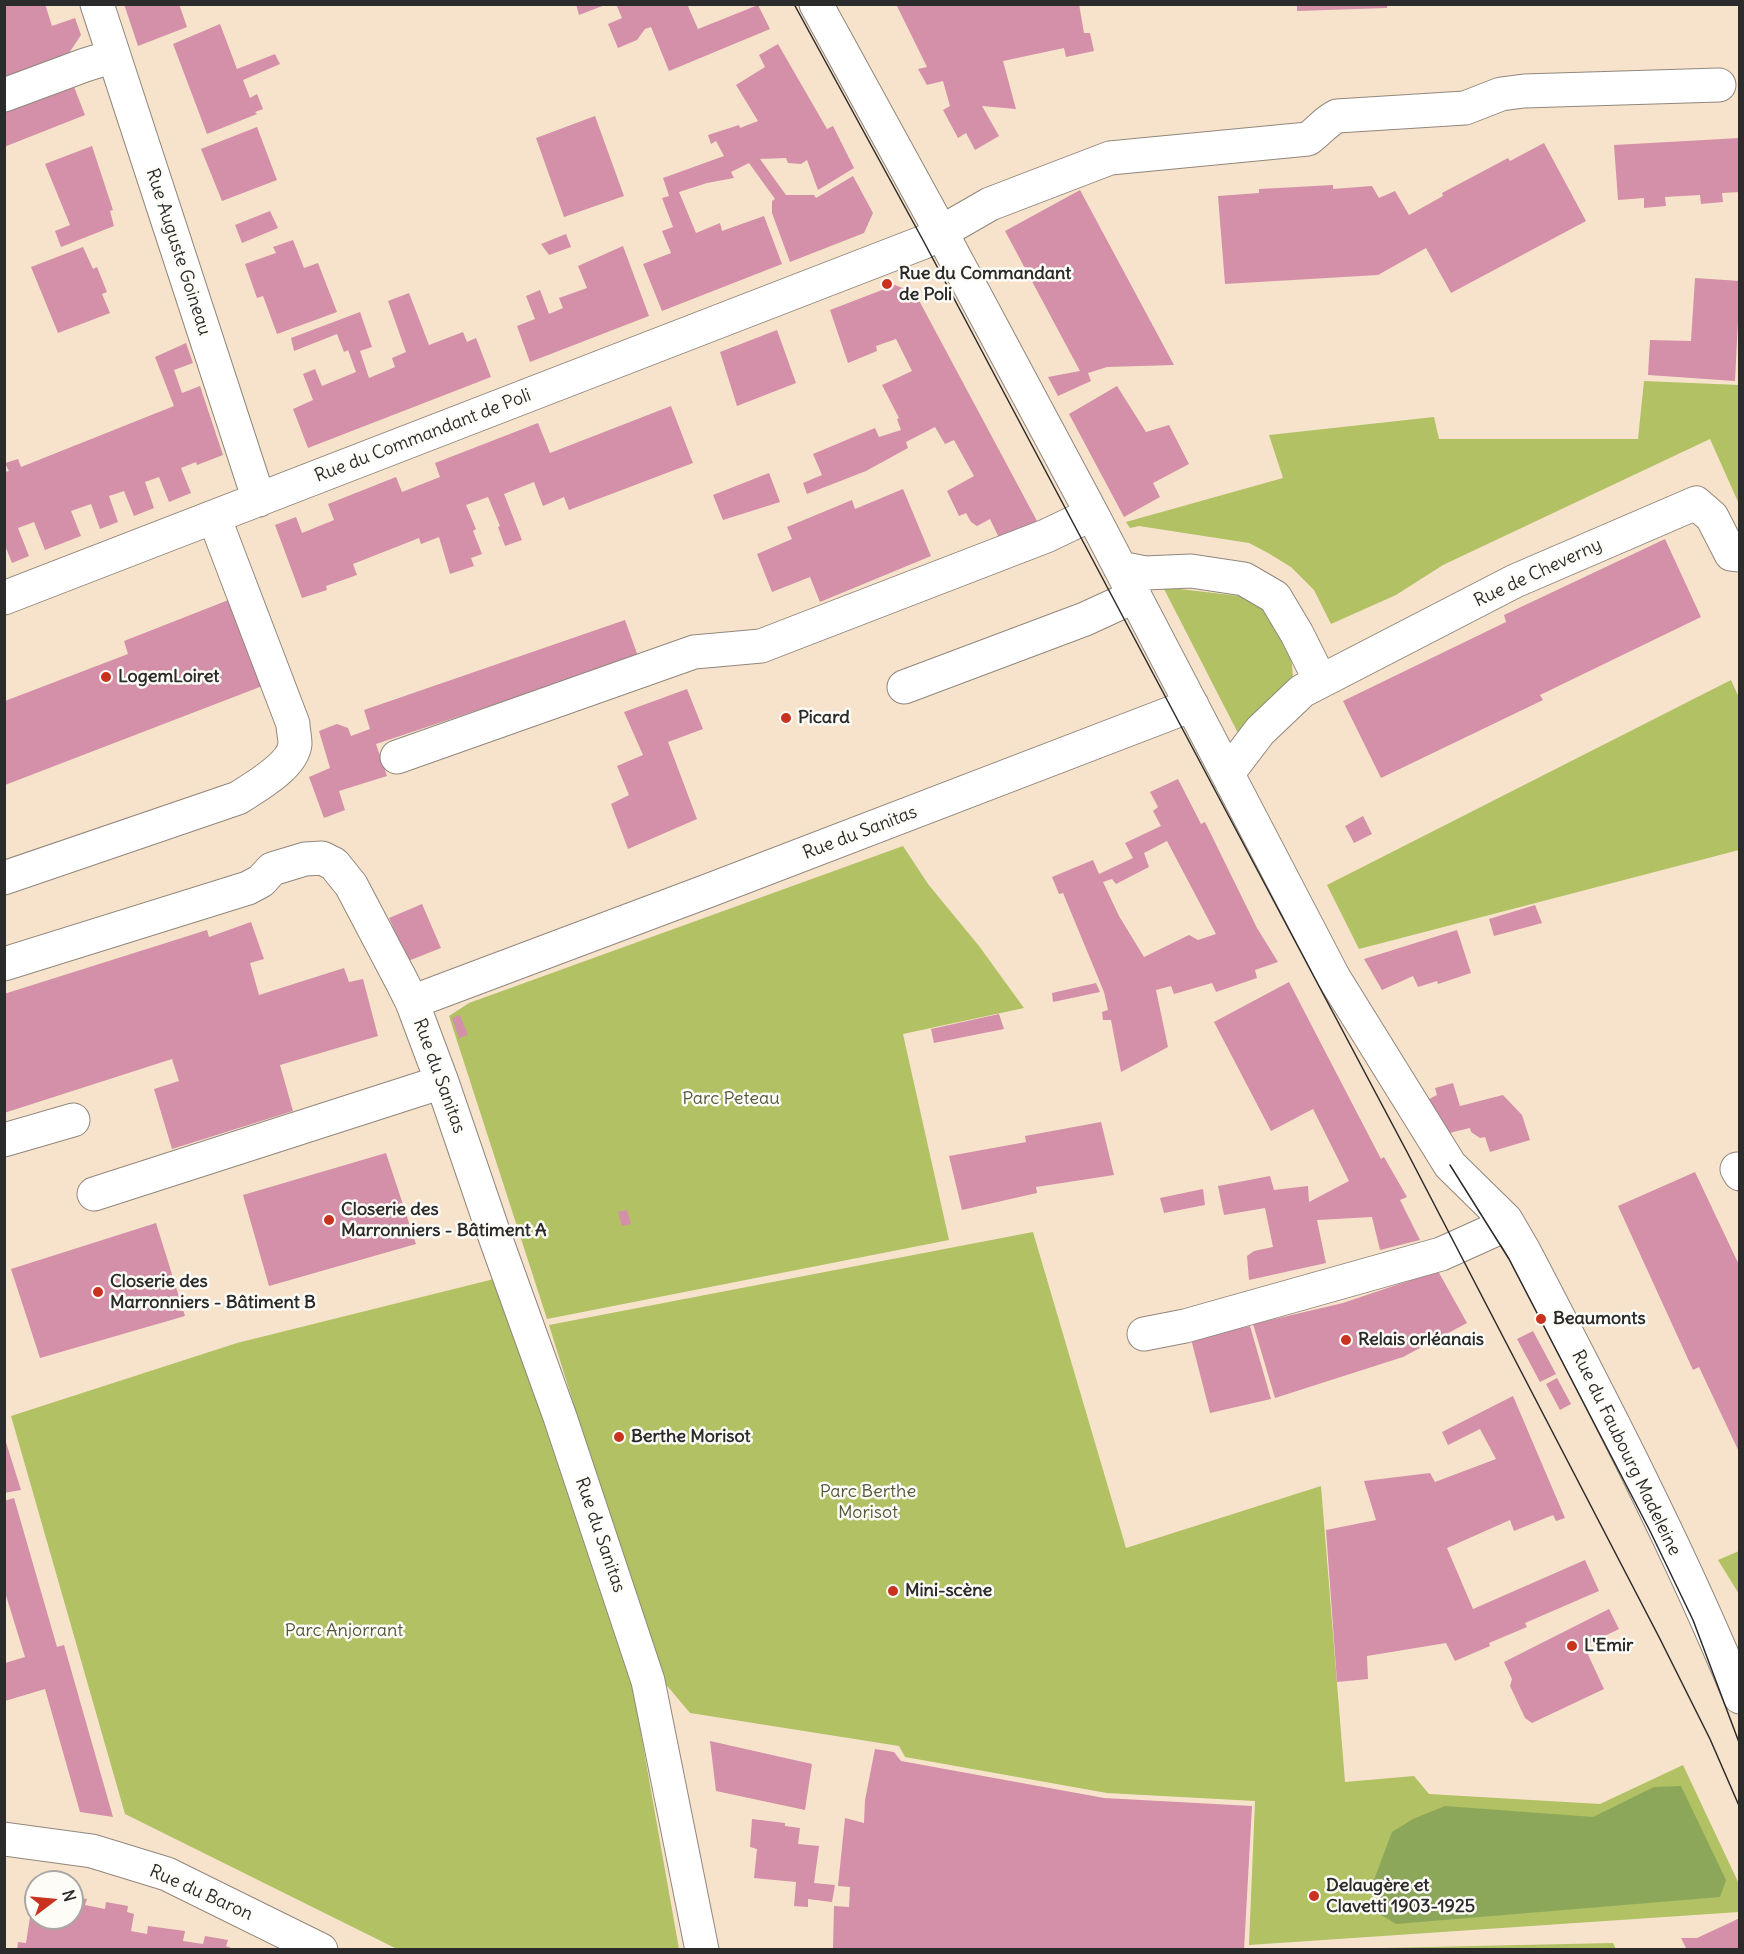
<!DOCTYPE html>
<meta charset="utf-8">
<style>
body{margin:0}
#map{position:relative;width:1744px;height:1954px;overflow:hidden;background:#f7e3cc;font-family:Delius,sans-serif}
canvas{display:block}
.frame{position:absolute;inset:0;border:6px solid #2b2b2b;pointer-events:none}
.north{position:absolute;left:24px;top:1870px;width:60px;height:60px;box-sizing:border-box;background:#fdfcf7;border:2px solid #a9a8a5;border-radius:50%;rotate:74deg;font-size:16px;font-weight:700;line-height:24px;text-align:center;color:#2b2b2b}
.north::after{content:'';display:block;margin:auto;width:21px;height:27px;background:#c8321e;clip-path:polygon(50% 0,100% 100%,50% 72%,0 100%)}
</style>
<div id="map">
<canvas width="1744" height="1954"></canvas>
<div class="frame"></div>
<div class="north">N</div>
</div>
<script>
const ctx = document.querySelector('canvas').getContext('2d');
ctx.lineJoin = 'round';
function fill(path, color) {
  ctx.fillStyle = color;
  ctx.fill(path, 'evenodd');
}
function stroke(path, color, width, dash) {
  ctx.strokeStyle = color;
  ctx.lineWidth = width;
  ctx.lineCap = dash ? 'butt' : 'round';
  ctx.setLineDash(dash || []);
  ctx.stroke(path);
}
function write(font, color, halo, rows, align = 'center') {
  ctx.font = font + ' Delius,sans-serif';
  ctx.lineWidth = 5;
  ctx.setLineDash([]);
  ctx.textBaseline = 'middle';
  ctx.strokeStyle = halo;
  ctx.fillStyle = color;
  for (const [text, x, y, turn = 0] of rows) {
    ctx.save();
    ctx.translate(x, y);
    ctx.rotate((+turn || 0) * Math.PI / 180);
    ctx.textAlign = isNaN(turn) ? turn : align;
    if (halo) ctx.strokeText(text, 0, 0);
    ctx.fillText(text, 0, 0);
    ctx.restore();
  }
}
const green = new Path2D(`
 M1644,381L1739,385V504L1710,439L1443,565L1396,595L1331,624L1314,590L1291,567L1268,553L1249,543L1139,526L1130,528L1126,522L1283,478L1269,435L1434,417L1439,439H1638Z
 M1163,587L1248,597L1269,611L1291,654L1293,677L1239,735Z
 M1731,680L1740,700L1739,850L1359,949L1327,885Z
 M903,846L928,884L979,946L1024,1008L903,1034L949,1240L547,1319L449,1016L469,1003Z
 M1033,1232L1126,1548L1321,1486L1345,1782L1414,1776L1429,1794L1600,1804L1683,1765L1739,1884V1912L1249,1945L1255,1801L1107,1793L905,1757L899,1746L690,1713L658,1675L549,1325Z
 M498,1278L627,1655L679,1949H397L125,1814L11,1416L237,1343Z
 M1739,1551V1594L1718,1560Z
 M1613,1943L1616,1949H1336Z`);
const forest = new Path2D(`
 M1681,1786L1726,1880L1720,1897L1396,1924L1381,1915L1374,1880L1392,1832L1413,1819L1445,1806L1593,1817L1654,1787Z`);
const building = new Path2D(`
 M4,4H45L52,26L75,18L81,35L67,56L4,79Z
 M124,4H179L187,27L138,46Z
 M576,4H605V5L579,15Z
 M616,4H651L652,6L656,4H687L698,29L758,5L770,29L669,71L651,27L645,29L637,40L618,48L608,24L622,18Z
 M896,4H1079L1084,33H1090L1094,51L1066,57L1064,48L1003,61L1016,109L982,106L999,136L975,150L966,133L958,138L943,110L950,106L943,81L927,85L918,69L927,67Z
 M1297,4H1387V8L1297,11Z
 M220,24L237,69L275,54L280,64L243,80L250,98L257,94L263,109L255,112L257,114L207,134L173,44Z
 M778,44L827,129L833,126L854,168L818,190L807,160L801,164L788,163L786,158L760,159L786,195H814L816,198L853,176L873,213L864,233L790,262L772,213V201L775,199L749,163L731,172L734,178L707,183L679,192L696,233L720,223L722,231L764,216L782,264L662,311L643,264L671,253L662,231L673,227L662,198L669,196L663,178L724,156L716,141L711,144L708,135L739,125L740,128L758,121L736,85L765,67L759,55Z
 M71,79L85,115L4,147V105Z
 M595,116L624,196L564,217L536,138Z
 M257,127L277,180L222,201L201,149Z
 M1740,138V192L1722,193L1723,202L1701,204L1700,195L1665,197L1666,206L1644,208V198L1618,200L1614,145Z
 M1544,143L1586,221L1451,293L1426,248L1378,275L1225,284L1218,196L1259,193V189L1333,185V189L1372,186L1379,198L1395,191L1409,215L1443,196L1442,193L1508,158L1510,161Z
 M92,146L113,210L110,211L114,226L61,247L55,231L70,225L45,164Z
 M1080,190L1174,365L1107,367L1088,373L1091,381L1058,396L1048,377L1080,371L1005,231Z
 M270,211L278,228L242,243L235,225Z
 M566,234L571,247L549,255L541,244Z
 M293,240L304,268L318,263L337,312L277,334L263,296L257,298L245,264L276,253L273,247Z
 M623,246L649,316L530,362L517,326L535,319L526,296L540,290L549,314L563,308L559,298L587,288L578,266Z
 M83,247L93,269L97,267L107,292L102,294L110,313L58,333L31,267Z
 M1695,278L1740,281L1735,381L1648,375L1650,340L1691,341Z
 M895,285L915,293L1037,521L1000,540L990,519L977,526L971,522L966,513L959,516L947,491L974,476L954,440L945,444L935,427L906,442L908,448L866,471L807,494L803,483L822,475L813,454L875,428L879,437L901,430L897,419L899,418L882,385L912,371L896,339L876,346L877,351L848,363L830,310Z
 M409,293L429,345L463,332L467,342L476,338L491,377L308,448L293,409L313,400L303,374L315,369L322,386L356,372L348,350L344,352L337,334L294,351L291,338L360,312L372,347L360,351L369,378L395,367L392,358L406,352L388,301Z
 M777,330L796,383L737,406L720,352Z
 M186,343L193,363L174,370L182,393L200,386L223,455L197,465L196,462L181,468L191,493L169,502L159,477L145,482L154,508L134,516L124,491L109,496L118,522L100,529L91,504L71,511L81,536L45,550L34,522L18,528L29,556L12,563L4,543V472L9,471L5,463L18,459L21,467L174,406L155,357Z
 M1117,386L1146,432L1169,425L1189,464L1153,483L1160,497L1124,517L1069,414Z
 M671,406L693,463L569,510L564,497L543,506L534,482L504,494L522,540L505,546L498,527L500,526L488,497L466,505L476,529L473,531L482,554L471,558L474,566L450,574L439,537L421,544L419,538L353,564L357,575L326,586L327,590L302,598L275,525L296,517L302,533L334,520L328,504L396,477L402,492L440,477L435,463L538,423L550,453Z
 M769,473L780,502L723,520L713,495Z
 M903,489L931,556L820,602L810,577L772,592L757,554L792,539L787,527L852,500L855,509Z
 M1665,539L1701,617L1540,695L1543,700L1381,778L1343,701L1506,622L1504,615Z
 M231,599L265,685L5,785V701L128,654L124,641Z
 M625,620L639,659L574,678L376,744L387,776L339,791L345,810L324,818L309,777L330,768L319,731L337,724L348,728L351,736L370,729L364,710Z
 M687,689L703,729L668,742L697,819L628,849L611,804L629,795L617,766L643,755L624,712Z
 M1178,779L1201,824L1205,822L1257,928L1278,962L1255,970L1257,978L1216,992L1212,983L1174,994L1171,986L1156,990L1168,1047L1121,1072L1111,1020H1103L1102,1012L1108,1010L1104,992L1063,893L1059,894L1052,877L1093,860L1099,874L1133,858L1125,843L1161,826L1153,811L1158,807L1150,792ZM1167,841L1216,934L1198,940L1189,935L1144,957L1119,916L1103,882L1112,879L1116,884L1149,867L1144,853Z
 M1363,816L1372,834L1354,843L1345,826Z
 M422,904L441,948L408,961L389,918Z
 M1535,905L1542,923L1494,936L1489,919Z
 M251,922L264,959L250,963L259,995L344,968L349,982L363,979L378,1036L280,1065L293,1111L172,1149L154,1089L179,1081L172,1059L4,1113V994L207,930L209,937Z
 M1457,930L1471,973L1438,984L1437,981L1418,987L1413,976L1382,990L1364,959Z
 M1289,982L1381,1159L1384,1157L1407,1197L1400,1200L1420,1240L1380,1250L1372,1217L1317,1220L1326,1263L1249,1280L1247,1256L1254,1251L1273,1247L1265,1208L1224,1215L1218,1186L1270,1176L1274,1190L1308,1186L1309,1202L1349,1181L1313,1109L1271,1131L1214,1022Z
 M1096,983L1100,992L1053,1002L1052,993Z
 M999,1014L1004,1029L934,1043L931,1029Z
 M460,1015L468,1035L459,1038L452,1018Z
 M1453,1083L1460,1106L1503,1095L1522,1115L1530,1140L1490,1152L1485,1137L1480,1138L1471,1132L1470,1128L1453,1132L1438,1139L1421,1103L1437,1095L1435,1088Z
 M1101,1122L1114,1175L1036,1187L1037,1193L962,1210L949,1156L1026,1142L1025,1136Z
 M386,1153L416,1244L269,1286L243,1195Z
 M1695,1172L1740,1267V1454L1699,1367L1693,1370L1618,1206Z
 M1203,1189L1205,1205L1164,1213L1160,1198Z
 M627,1210L631,1224L622,1226L618,1212Z
 M156,1223L185,1316L40,1358L11,1269Z
 M1438,1271L1467,1323L1403,1357L1275,1398L1253,1324L1343,1303Z
 M1250,1326L1271,1399L1210,1413L1191,1339Z
 M1533,1331L1556,1374L1540,1382L1517,1339Z
 M1557,1378L1571,1404L1560,1410L1546,1384Z
 M1513,1396L1565,1518L1556,1521L1553,1515L1514,1531L1510,1520L1447,1548L1473,1609L1585,1560L1599,1591L1525,1623L1527,1627L1489,1643L1490,1646L1455,1661L1446,1643L1367,1656L1368,1679L1337,1682L1326,1530L1376,1520L1364,1481L1430,1473L1435,1482L1496,1459L1480,1429L1448,1445L1442,1432Z
 M4,1436L21,1490L4,1493Z
 M14,1498L57,1647L64,1645L113,1817L80,1812L45,1689L5,1701V1663L25,1657L4,1589V1501Z
 M1609,1609L1619,1629L1584,1646L1604,1689L1532,1723L1525,1718L1510,1686L1512,1679L1504,1662Z
 M710,1741L812,1764L805,1810L716,1791Z
 M875,1749L894,1752L901,1761L1104,1798L1252,1806L1244,1950L833,1949L834,1906L849,1907L850,1887L838,1886L845,1818L864,1823L865,1800Z
 M752,1819L785,1823V1826L800,1828L798,1844L819,1846L814,1883L835,1885L832,1902L808,1899V1907L794,1906L796,1882L754,1878L757,1849L750,1847Z
 M72,1897L87,1899L85,1905L105,1909L106,1902L128,1906L127,1912L134,1914L131,1931L147,1934L148,1926L185,1931L183,1941L203,1944L205,1936L228,1940L226,1946L236,1950H17L18,1942L26,1943L33,1898L36,1899V1918H72Z
 M1740,1918V1950H1687L1681,1938H1697Z`);
const minor = new Path2D(`
 M97,4L259,500
 M816,4L941,232L1092,514L1334,978L1450,1165L1506,1220L1524,1251C1600,1397 1677,1544 1740,1697
 M4,95L85,65L114,56
 M1120,568L1145,573L1191,571L1244,579L1275,597L1297,634L1320,680
 M4,598L924,242L990,204L1110,158L1308,139C1319,131 1325,122 1337,116L1465,108L1501,94L1524,91L1719,85
 M904,687L1085,619L1135,596
 M397,757L694,652L761,646L1046,536L1092,514
 M1228,773L1260,731L1302,691L1515,581L1696,503L1712,517L1731,554L1740,555
 M4,878L238,798C255,787 293,766 295,744C295,737 293,730 293,724L214,517
 M4,964L248,888L261,881L272,869L305,859L322,858L334,864L351,885L402,982L412,1002L442,1082L494,1234L560,1417L648,1681L702,1950
 M412,1002L710,890L1192,705
 M4,1140L73,1120
 M1737,1169L1740,1174
 M94,1194L442,1082
 M1144,1334L1185,1326L1441,1254L1492,1231L1506,1220
 M4,1839L92,1851L167,1874L321,1950`);
const tram = new Path2D(`
 M794,4L924,242L1406,1150L1659,1637L1710,1739L1740,1808
 M1450,1165L1509,1259L1650,1531L1693,1620L1740,1745`);
const markers = [
 [887,284,6,"#c8321e"],
 [106,677,6,"#c8321e"],
 [786,718,6,"#c8321e"],
 [329,1220,6,"#c8321e"],
 [98,1292,6,"#c8321e"],
 [1541,1319,6,"#c8321e"],
 [1346,1340,6,"#c8321e"],
 [619,1437,6,"#c8321e"],
 [893,1591,6,"#c8321e"],
 [1572,1646,6,"#c8321e"],
 [1314,1896,6,"#c8321e"]
];
const streetNames = [
 ["Rue Auguste Goineau",178,252,72],
 ["Rue du Commandant de Poli",423,436,-21],
 ["Rue de Cheverny",1538,573,-25],
 ["Rue du Sanitas",860,833,-21],
 ["Rue du Sanitas",439,1076,70],
 ["Rue du Faubourg Madeleine",1626,1453,64],
 ["Rue du Sanitas",600,1535,71],
 ["Rue du Baron",201,1893,24]
];
const poiNames = [
 ["Rue du Commandant",899,274],
 ["de Poli",899,295],
 ["LogemLoiret",118,677],
 ["Picard",798,718],
 ["Closerie des",341,1210],
 ["Marronniers - Bâtiment A",341,1231],
 ["Closerie des",110,1282],
 ["Marronniers - Bâtiment B",110,1303],
 ["Beaumonts",1553,1319],
 ["Relais orléanais",1358,1340],
 ["Berthe Morisot",631,1437],
 ["Mini-scène",905,1591],
 ["L'Emir",1584,1646],
 ["Delaugère et",1326,1886],
 ["Clavetti 1903-1925",1326,1907]
];
const parkNames = [
 ["Parc Peteau",731,1099],
 ["Parc Berthe",868,1492],
 ["Morisot",868,1513],
 ["Parc Anjorrant",344,1631]
];
fill(green, '#b1c164');
fill(forest, '#8ca75a');
fill(building, '#d390a8');
stroke(minor, '#91877c', 35);
stroke(minor, '#fff', 33);
stroke(tram, '#2b2b2b', 1.5);
for (const [x, y, r, color] of markers) {
  const dot = new Path2D();
  dot.arc(x, y, r, 0, 2 * Math.PI);
  ctx.fillStyle = color;
  ctx.fill(dot);
  stroke(dot, '#fdfcf7', 2);
}
write('18px', '#2b2b2b', '#fdfcf7', streetNames);
write('bold 18px', '#2b2b2b', '#fdfcf7', poiNames, 'left');
write('18px', '#53583c', '#fdfcf7', parkNames);
</script>
